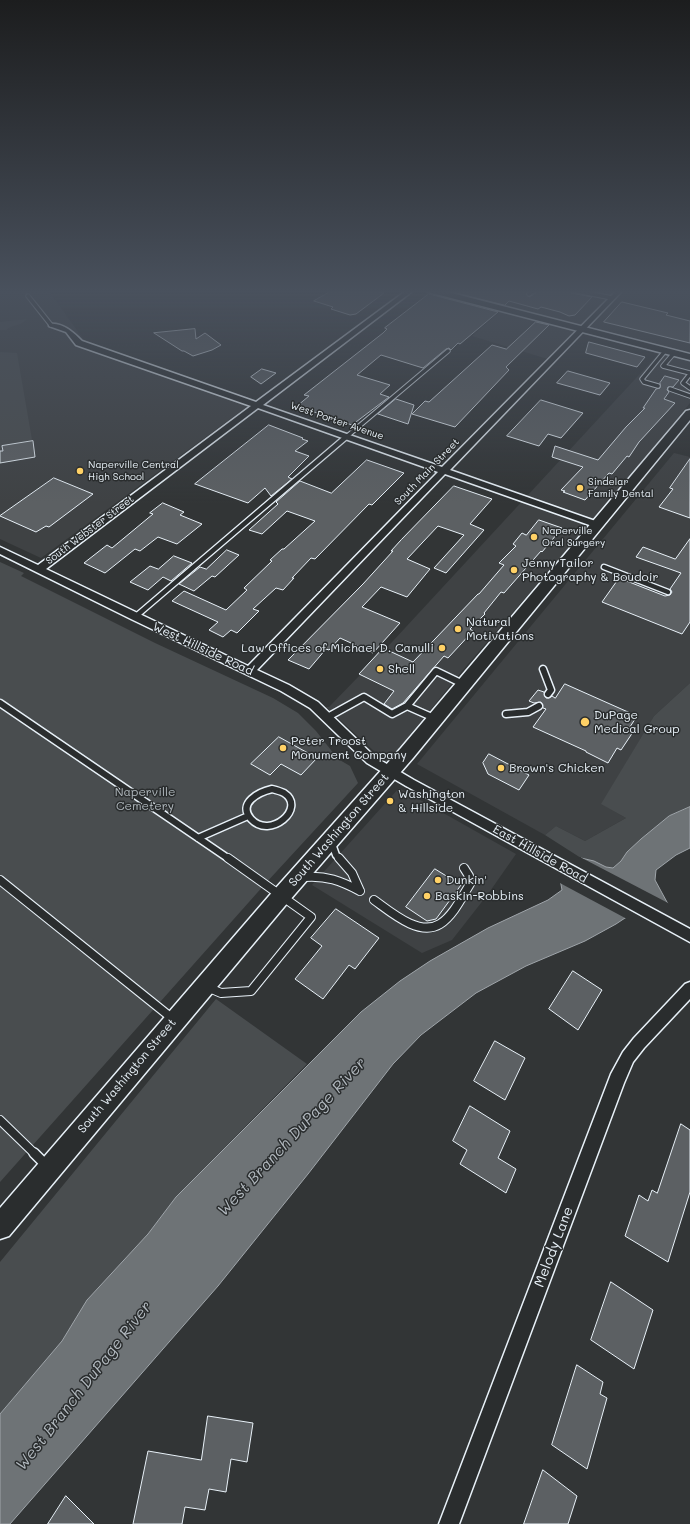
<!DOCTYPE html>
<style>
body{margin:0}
canvas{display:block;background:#323536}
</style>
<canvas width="690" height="1524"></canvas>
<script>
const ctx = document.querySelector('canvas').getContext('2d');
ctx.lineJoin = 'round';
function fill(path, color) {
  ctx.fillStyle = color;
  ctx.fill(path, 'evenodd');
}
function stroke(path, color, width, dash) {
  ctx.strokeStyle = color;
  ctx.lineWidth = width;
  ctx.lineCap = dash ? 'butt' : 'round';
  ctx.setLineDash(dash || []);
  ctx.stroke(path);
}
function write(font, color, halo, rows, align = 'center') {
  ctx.font = font + ' Mali,sans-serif';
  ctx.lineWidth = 3;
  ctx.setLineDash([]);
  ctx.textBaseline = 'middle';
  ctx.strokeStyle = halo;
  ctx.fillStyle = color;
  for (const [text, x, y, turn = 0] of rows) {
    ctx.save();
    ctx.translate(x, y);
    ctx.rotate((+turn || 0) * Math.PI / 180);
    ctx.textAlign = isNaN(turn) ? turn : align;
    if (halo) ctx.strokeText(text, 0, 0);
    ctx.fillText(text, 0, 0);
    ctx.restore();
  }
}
const built = new Path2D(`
 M0,290H48L89,347L252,403L41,558L0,539Z
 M421,290H686L690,292V403L591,522L462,671L387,763L326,707H329L393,641L662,350L581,328L551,360L472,336L502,310Z
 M674,453L690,457V683L654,716L602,804L626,818L585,841L556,826L545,835L417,764Z
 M399,788L516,854L488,894L452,940L422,953L312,885Z`);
const green = new Path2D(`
 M27,319C20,327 12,324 6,330H0V322Z
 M0,352L17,353L35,457L0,463Z
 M0,562L24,573L21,576L155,643L273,698L298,713L316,731L338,759L350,766L358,783L265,884L0,1182Z
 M690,683V807L669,816L641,839L627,852L621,861L613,868L606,867L594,861L581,858L545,835L556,826L585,841L626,818L601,804L654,716Z
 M216,999L307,1064L176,1197L148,1234L87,1300L62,1341L0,1414V1262Z`);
const water = new Path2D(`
 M690,807V848L676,855L656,870L655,880L668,904L625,918L616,924L585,941L526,966L476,993L421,1035L393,1064L308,1174L218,1286L10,1524H0V1414L62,1341L87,1300L148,1234L176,1197L361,1012L400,981L430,961L488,928L548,900L562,890L560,879L581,858L594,861L606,867L613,868L621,861L627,852L641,839L669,816Z`);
const pier = new Path2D(`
 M580,857L670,904L664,914L627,919L558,882V878L571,862Z`);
const building = new Path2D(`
 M333,290H370L384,293L356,314L350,315L331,309L333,307L314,301Z
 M444,290H529L526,294L529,297L536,293L537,290H569L571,293L592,297L575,315L569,316L560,312L541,307L538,309L509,301L505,305Z
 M429,294L498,312L460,344L458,343L451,350L449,348L446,349L423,368L381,355L357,375L390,385L380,394L389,397L352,425L297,406L309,396L304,395L383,333L387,329L385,328Z
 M622,302L668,313L666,315L690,321V343L604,322Z
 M536,322L549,325L506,367L509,370L455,427L412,414L425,401L429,402L492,345L506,349Z
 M195,329L196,339L205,333L221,345L212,350L193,356L184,351H182L154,333Z
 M589,342L645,357L637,367L586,353Z
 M262,369L276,373L261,384L251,377Z
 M568,371L610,383L600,395L557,383Z
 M665,376L679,380L673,387H668L667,390L669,392L664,399L675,403L639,442L629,457L627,456L612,474L609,473L585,500L563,492L565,491L561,490L583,467L552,457L555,446L598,460L626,427L645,408H643L656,389L660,388V383Z
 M396,399L414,405L408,424L378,414Z
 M541,400L583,413L561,438L548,434L539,446L507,436Z
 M269,425L303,438L302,439L308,441L295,451L309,456L288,477L292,479L271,496L265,488L248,503L195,484Z
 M33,441L35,457L0,463V451H3L2,446Z
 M690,459V518L659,507L673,489L670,488Z
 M367,460L404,473L372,505L369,504L315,559L311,558L292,578H294L283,590L276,588L253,609L259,611L237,633L231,630L223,637L209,630L218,622L172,601L184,591L226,610L247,590L244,588L272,561L270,560L282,549H284L315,521L287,511L262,534L249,530L278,504L276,502L300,481L331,493Z
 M54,478L93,494L49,527L46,526L36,532L0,516Z
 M454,486L492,499L470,524L484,530L446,573L434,568L464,535L438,526L407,559L430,569L407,597L381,587L362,607L400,623L373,653L340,638L329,650L326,649L309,669L288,660L363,584L393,551H391L401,540Z
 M163,503L184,512L180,515L202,524L177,544L158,537L140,551L135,549L105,573L84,563L107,545L112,548L153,514L150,513Z
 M539,520L562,528L542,552L541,551L504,593L501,592L484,613L485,614L470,629L473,631L448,658L444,656L403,703L392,709L384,704L394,691L359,674L383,648L413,662L478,594H479L504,565L499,563L516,546L513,544L522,533L526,535Z
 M690,539V622L682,634L602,602L619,578L665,596L670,595L672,592L670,589L681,573L636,557L643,547L675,559Z
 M227,550L239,555L215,577L212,576L194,591L179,584L200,567L206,569Z
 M174,556L192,563L171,581L163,577L148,590L130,582L150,566L158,569Z
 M565,684L637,716L628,730L633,732L621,750L617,748L608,763L586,752V751L533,727L546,709L543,708L541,702L534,703L529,701L538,690L544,692L546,698H549L552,696L555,698Z
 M279,737L317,758L301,775L281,764L270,775L251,764Z
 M489,754L529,775L519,790L488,774L483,763Z
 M435,869L461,885L436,919L427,921L406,907Z
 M336,909L379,938L355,969L349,965L323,999L295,979L322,946L311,938Z
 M573,971L602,990L578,1030L549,1009Z
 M495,1041L525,1058L505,1100L474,1081Z
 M470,1106L510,1131L498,1158L516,1169L506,1193L460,1164L467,1150L453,1141Z
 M681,1124L690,1130V1192L668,1262L625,1236L639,1195L648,1201L652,1190L657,1193Z
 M611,1282L653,1310L634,1369L591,1340Z
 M577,1365L603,1382L600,1394L607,1398L587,1469L552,1445Z
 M208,1416L253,1423L247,1462L231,1459L226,1492L209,1489L205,1510L185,1507L182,1524H133L148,1451L201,1460Z
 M543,1470L577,1496L568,1524H524Z
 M66,1496L94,1524H48Z`);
const laneFar4 = new Path2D(`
 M572,290L612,298
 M529,294L534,290
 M28,296L51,325
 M674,353L663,366L690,373
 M690,374L683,383L690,388
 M658,386L644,382L642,379L665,351
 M670,389L690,396
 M345,438L448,351`);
const laneFar3 = new Path2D(`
 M604,567L668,592
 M135,617L346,437`);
const laneFar2 = new Path2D(`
 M543,669L551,690L548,694
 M0,703L229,859
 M506,714L528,712L539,706
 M326,718L364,697L392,714L407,706
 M434,718L407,706L436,671L465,685
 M272,789C276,790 280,791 284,793C307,808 270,840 251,819C237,803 259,792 272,789Z
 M198,838L248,816
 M331,841L336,855L340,859`);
const laneFar1 = new Path2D(`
 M339,858L352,873L360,891
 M304,877C326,875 341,881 360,891
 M0,880L173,1019
 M374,900C391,912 419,937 440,924C453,916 462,897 470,884L469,876L464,868
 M207,987L221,993L251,991L311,917L228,858
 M0,1120L35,1154`);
const lane = new Path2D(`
 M34,1153L46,1165`);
const street = new Path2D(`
 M407,290H414L263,405L442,467L617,290H623L450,470L601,523L603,525L601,527H595L445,474L257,670L289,685L318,702L375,757L414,780L690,929V942L406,786L367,763L310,708L281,691L131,619L0,554V547L38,565L251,406L76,345L66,332L49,326V324C62,322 73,332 82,341L256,402ZM258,408L438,472L248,666L46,569Z
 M690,982V999L644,1048L633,1062L624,1083L459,1524H439L611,1074L623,1052L634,1038L685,984Z`);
const secondary = new Path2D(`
 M426,290H440L690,354V360L428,292Z
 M690,410V420L413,758L289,901L9,1236L0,1239V1208L275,889L401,748L686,411Z`);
const markers = [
 [80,471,4,"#ffd166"],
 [580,488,4,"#ffd166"],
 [534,537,4,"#ffd166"],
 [514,570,4,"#ffd166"],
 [458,629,4,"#ffd166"],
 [442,648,4,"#ffd166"],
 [380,669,4,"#ffd166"],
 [585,722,5,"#ffd166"],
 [283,748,4,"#ffd166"],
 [501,768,4,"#ffd166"],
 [390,801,4,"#ffd166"],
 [438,880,4,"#ffd166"],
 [427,896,4,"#ffd166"]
];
const farStreetnames = [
 ["West Porter Avenue",337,421,19],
 ["South Main Street",427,472,-46],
 ["South Webster Street",90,530,-37]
];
const farPoinames = [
 ["Naperville Central",88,465],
 ["High School",88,477],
 ["Sindelar",588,482],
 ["Family Dental",588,494],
 ["Naperville",542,531],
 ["Oral Surgery",542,543]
];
const poiNames = [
 ["Jenny Tailor",522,563],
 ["Photography & Boudoir",522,577],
 ["Natural",466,622],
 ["Motivations",466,636],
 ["Law Offices of Michael D. Canulli",434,648,"right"],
 ["Shell",388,669],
 ["DuPage",594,715],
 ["Medical Group",594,729],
 ["Peter Troost",291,741],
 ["Monument Company",291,755],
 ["Brown's Chicken",509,768],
 ["Washington",398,794],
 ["& Hillside",398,808],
 ["Dunkin'",446,880],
 ["Baskin-Robbins",435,896]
];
const streetNames = [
 ["West Hillside Road",203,649,25],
 ["South Washington Street",339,830,-49],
 ["East Hillside Road",540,854,29],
 ["South Washington Street",127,1076,-50]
];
const parkNames = [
 ["Naperville",145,792],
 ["Cemetery",145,806]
];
const nearStreetnames = [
 ["Melody Lane",554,1247,-69]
];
const nearWaternames = [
 ["West Branch DuPage River",292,1137,-47],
 ["West Branch DuPage River",84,1386,-52]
];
fill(built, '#3f4244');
fill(green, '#494d4f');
fill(water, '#6e7376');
stroke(water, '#9fa5aa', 1);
fill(pier, '#323536');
fill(building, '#5c6063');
stroke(building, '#e8f1f8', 1);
stroke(laneFar4, '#e8f1f8', 5.5);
stroke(laneFar3, '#e8f1f8', 7);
stroke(laneFar2, '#e8f1f8', 9);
stroke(laneFar1, '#e8f1f8', 10);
stroke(lane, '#e8f1f8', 12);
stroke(street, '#e8f1f8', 3);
stroke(secondary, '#e8f1f8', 3);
stroke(laneFar4, '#2a2d2e', 3.5);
stroke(laneFar3, '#2a2d2e', 4.5);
stroke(laneFar2, '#2a2d2e', 6);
stroke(laneFar1, '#2a2d2e', 8);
stroke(lane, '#2a2d2e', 9);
fill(street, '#2a2d2e');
fill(secondary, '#2a2d2e');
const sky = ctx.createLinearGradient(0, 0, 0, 503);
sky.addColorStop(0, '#1c1d1e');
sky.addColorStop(0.58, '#49515d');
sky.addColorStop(1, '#49515d00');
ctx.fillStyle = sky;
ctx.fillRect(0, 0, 690, 503);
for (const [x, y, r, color] of markers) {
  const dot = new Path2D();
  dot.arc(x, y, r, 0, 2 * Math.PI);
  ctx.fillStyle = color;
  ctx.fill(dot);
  stroke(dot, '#2a2d2e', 1.5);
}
write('10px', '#e8f1f8', '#2a2d2e', farStreetnames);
write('10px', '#e8f1f8', '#2a2d2e', farPoinames, 'left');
write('12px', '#e8f1f8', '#2a2d2e', poiNames, 'left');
write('12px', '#e8f1f8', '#2a2d2e', streetNames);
write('12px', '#b0b8bd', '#2a2d2e', parkNames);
write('14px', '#e8f1f8', '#2a2d2e', nearStreetnames);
write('italic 16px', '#b1b8be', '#2a2d2e', nearWaternames);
</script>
